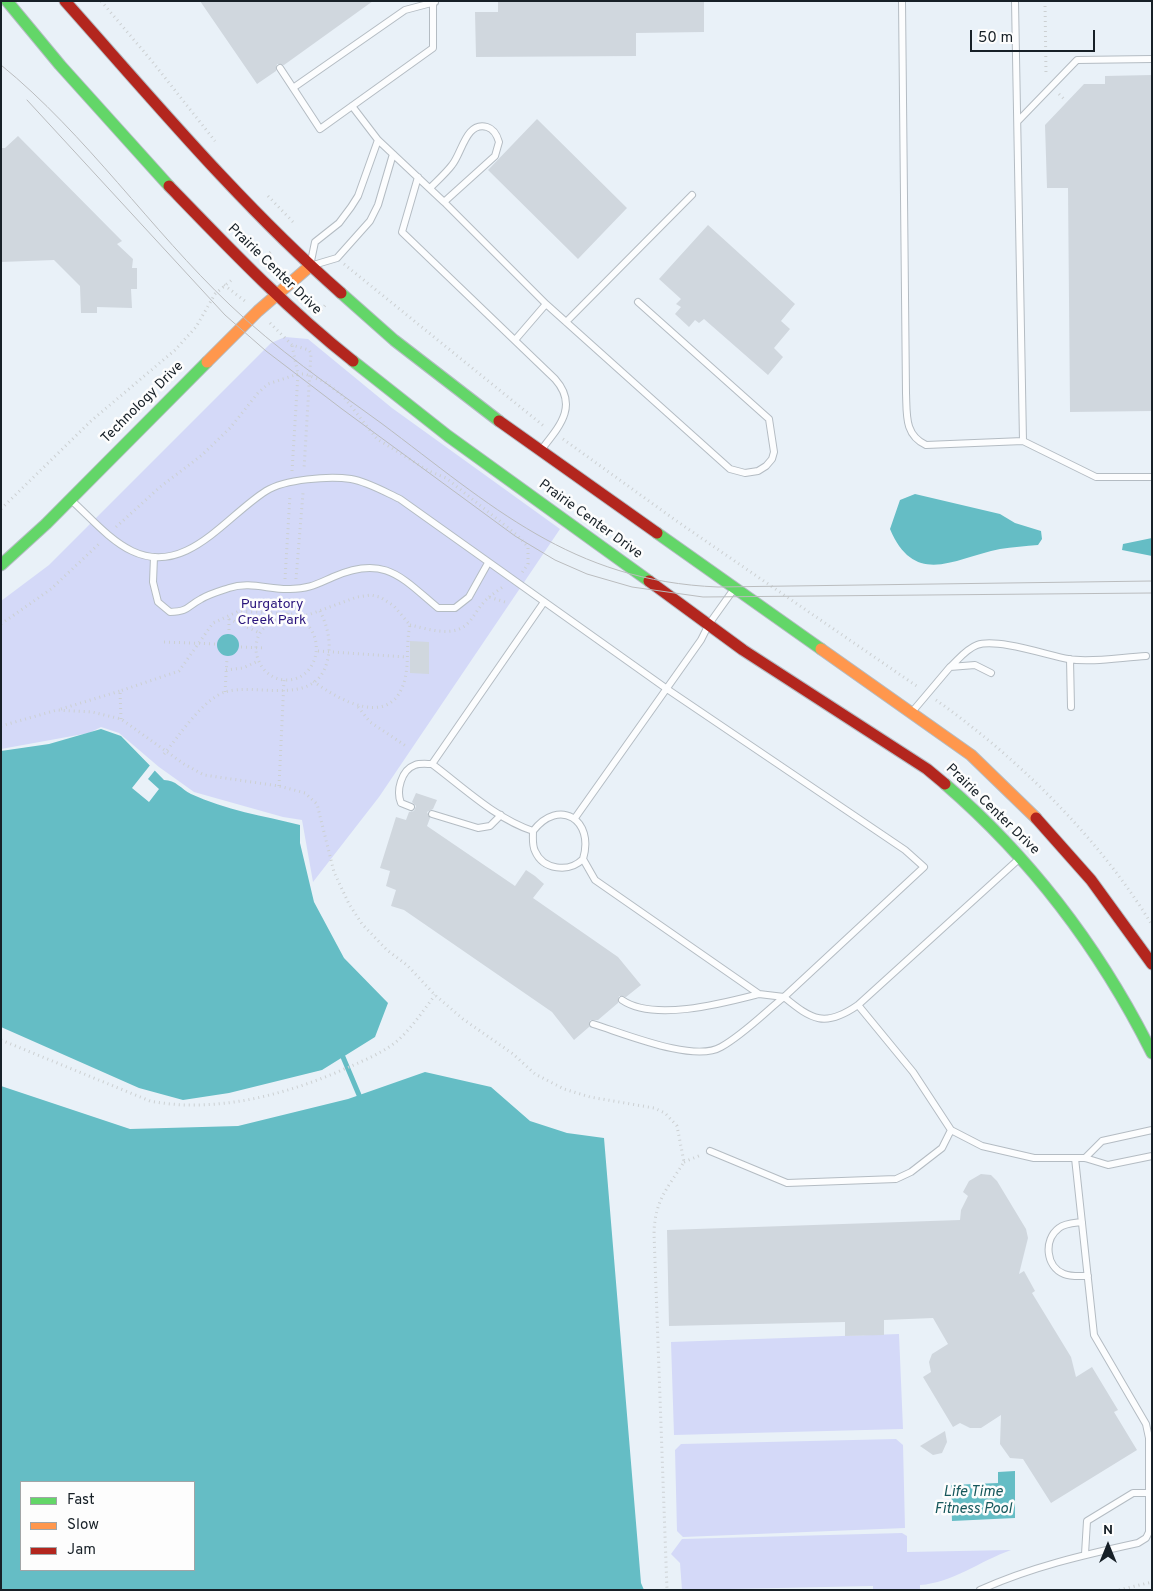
<!DOCTYPE html>
<style>
body{margin:0}
#map{position:relative;width:1153px;height:1591px;overflow:hidden;background:#e9f1f8;font-family:Overpass,sans-serif}
canvas{display:block}
.frame{position:absolute;inset:0;border:2px solid #172027;pointer-events:none}
.legend{position:absolute;left:20px;top:1481px;width:175px;height:90px;box-sizing:border-box;background:#fdfdfd;border:1px solid #a1a5a7;margin:0;padding:6px 9px;list-style:none;font-size:15px;color:#172027}
.legend li{display:flex;align-items:center;gap:10px;height:25px}
.legend b{width:25px;border:1px solid #a1a5a7}
.north{position:absolute;left:1083px;top:1521px;width:50px;height:50px;-webkit-text-stroke:4px #fdfdfd;paint-order:stroke;rotate:0deg;font-size:14px;font-weight:700;line-height:20px;text-align:center;color:#172027}
.north::after{content:'';display:block;margin:auto;width:18px;height:22px;background:#172027;clip-path:polygon(50% 0,100% 100%,50% 72%,0 100%)}
.scale{position:absolute;left:970px;top:30px;width:125px;height:22px;box-sizing:border-box;border:2px solid #172027;border-top:0;padding-left:6px;font-size:15px;line-height:18px;white-space:nowrap;color:#172027;-webkit-text-stroke:4px #fdfdfd;paint-order:stroke}
</style>
<div id="map">
<canvas width="1153" height="1591"></canvas>
<div class="frame"></div>
<ul class="legend">
<li><b style="height:6px;background:#63d668"></b>Fast</li>
<li><b style="height:6px;background:#ff974d"></b>Slow</li>
<li><b style="height:6px;background:#b3261e"></b>Jam</li>
</ul>
<div class="north">N</div>
<div class="scale">50 m</div>
</div>
<script>
const ctx = document.querySelector('canvas').getContext('2d');
ctx.lineJoin = 'round';
function fill(path, color) {
  ctx.fillStyle = color;
  ctx.fill(path, 'evenodd');
}
function stroke(path, color, width, dash) {
  ctx.strokeStyle = color;
  ctx.lineWidth = width;
  ctx.lineCap = dash ? 'butt' : 'round';
  ctx.setLineDash(dash || []);
  ctx.stroke(path);
}
function write(font, color, halo, rows, align = 'center') {
  ctx.font = font + ' Overpass,sans-serif';
  ctx.lineWidth = 5;
  ctx.setLineDash([]);
  ctx.textBaseline = 'middle';
  ctx.strokeStyle = halo;
  ctx.fillStyle = color;
  for (const [text, x, y, turn = 0] of rows) {
    ctx.save();
    ctx.translate(x, y);
    ctx.rotate((+turn || 0) * Math.PI / 180);
    ctx.textAlign = isNaN(turn) ? turn : align;
    if (halo) ctx.strokeText(text, 0, 0);
    ctx.fillText(text, 0, 0);
    ctx.restore();
  }
}
const green = new Path2D(`
 M285,337L308,339L392,408L560,529L379,797L313,882L302,820L283,817L194,792L159,767L119,733L101,727L89,733L1,749V601L49,565L271,343Z
 M899,1334L903,1429L674,1435L671,1342Z
 M896,1439L903,1445L905,1528L683,1537L677,1531L675,1450L681,1444Z
 M902,1533L907,1536V1552L1011,1550C980,1561 952,1583 920,1585V1590H873V1586L682,1590L680,1563L671,1554L682,1539Z`);
const water = new Path2D(`
 M915,494L1000,514L1015,523L1041,531L1042,539L1038,545C1026,546 1012,547 1000,549C955,558 915,588 890,529L900,500Z
 M1152,538V556L1122,550L1123,544Z
 M217 645a11 11 0 1 1 22 0a11 11 0 1 1-22 0Z
 M101,729L121,736L164,780C176,780 181,789 191,794C225,810 264,816 300,825V843L314,902L344,958L388,1003L375,1037L322,1070L229,1093L183,1100L139,1088L1,1027V751L49,744Z
 M425,1072L491,1087L530,1121L567,1133L604,1138L641,1583L644,1590H1V1086L130,1129L238,1126L348,1099ZM194,1482V1570H21V1482Z
 M1015,1471V1518L952,1521L951,1485L998,1483V1472Z`);
const pier = new Path2D(`
 M151,764L156,769L148,779L159,789L149,802L132,788Z`);
const stream = new Path2D(`
 M343,1057L359,1095`);
const building = new Path2D(`
 M200,1H373L284,65L277,64L276,71L257,84Z
 M498,1H704V32L636,33V56L476,57L475,12H498Z
 M1152,75V411L1070,412L1068,188H1047L1045,125L1084,84H1105V76Z
 M537,119L627,208L578,259L488,170Z
 M18,136L122,241L117,244L133,259L132,268H137V289H131L132,308L97,307V313H81L80,286L54,260L1,262V148H5Z
 M708,225L795,304L781,321L790,329L774,348L783,357L768,375L704,319L699,323L695,320L689,327L675,314L681,307L676,304L681,299L659,279Z
 M410,641L429,642V674L410,673Z
 M416,793L437,800L433,809L427,812L430,818L427,826L515,886L526,870L535,876L544,884L533,898L618,957L641,985L626,997L619,996L618,1003L598,1020H590L589,1027L574,1040L552,1012L404,910L391,906L396,890L386,886L390,871L380,868L396,817L406,820L409,812L414,811L416,806L412,802Z
 M981,1174L991,1175L997,1181L1026,1229L1028,1238L1019,1274L1024,1271L1035,1291L1032,1293L1071,1357L1076,1377L1092,1367L1118,1410L1114,1412L1137,1450L1051,1503L1023,1459L1010,1458L1000,1444L1001,1415L981,1428H970L960,1423L953,1427L923,1377L931,1372L929,1362L932,1354L948,1344L933,1318L884,1320V1335L845,1336V1322L669,1326L667,1230L960,1220L961,1210L968,1196L963,1192L969,1181Z
 M945,1431L947,1442L942,1453L933,1455L920,1446Z`);
const path = new Path2D(`
 M101,1L151,60L215,141
 M1045,1L1046,76
 M1059,94L1066,101
 M268,196L295,224
 M262,259L272,251
 M344,264L545,427
 M224,285L245,301
 M318,314L327,303
 M270,323L292,345L309,350L311,353L304,469
 M563,439L678,522L918,687
 M292,471L298,374L292,345
 M1,509L91,421L175,350L196,327L215,294L234,278
 M116,527L160,487L202,455L230,428L258,393L268,384L298,374H305L325,382L343,396L377,439L429,471L446,478L517,535L528,547V564L521,574
 M285,579L290,495
 M296,579L303,493
 M489,597L504,586
 M284,600L288,613
 M284,614C278,619 264,626 260,633C249,652 262,678 284,680C312,682 325,649 310,628C306,622 297,618 291,615
 M288,614L295,599
 M229,619L260,633
 M229,619V632
 M1,624L51,589L101,542
 M410,625C429,629 455,639 470,621C476,613 481,604 489,597L505,602
 M164,642L216,644
 M241,647L265,648
 M318,651L406,657
 M226,670L243,668L258,661
 M225,692L227,658
 M936,700C1018,758 1100,839 1152,925
 M358,707L370,722L406,746
 M61,709L120,691
 M121,719L120,691L179,671L213,623L239,611L308,615L357,597L371,595L380,597L394,606L410,625C406,643 409,662 405,679C392,730 340,701 313,681
 M1,726L57,710L92,712L121,719L184,764L204,775L279,786L305,793L317,804L334,872L349,904L362,924L387,950L407,965L435,995L463,1019L513,1054L535,1074L564,1089L590,1097L654,1108L665,1113L677,1126L684,1162C667,1189 655,1200 654,1233L667,1590
 M164,754C179,736 203,699 225,692C255,682 315,708 327,662C332,645 328,627 320,611
 M279,786L284,680
 M1,1040L150,1101C216,1114 289,1094 349,1067C365,1060 382,1053 396,1042C411,1029 423,1011 435,995
 M684,1162L701,1155
 M1119,1590L1152,1582`);
const lane = new Path2D(`
 M902,1L906,393C907,414 904,435 926,445L1023,441L1096,477H1152
 M1015,1L1023,441
 M280,68L320,129L433,48V4
 M293,88L405,10L435,2
 M352,106L378,140L444,202L546,304L730,469L745,473L758,471L766,466L772,459L774,452L769,419L638,302
 M1018,121L1077,60L1152,59
 M378,140L358,196L351,207L339,223L315,242L310,266L337,258L370,221L378,205L393,154
 M418,177L402,232L555,379C579,406 559,427 541,450
 M430,188C438,180 446,173 452,165C462,153 466,121 487,127C494,129 497,135 499,142L495,156L444,202
 M566,322L692,195
 M515,340L546,304
 M71,500C90,517 109,540 132,551C186,577 226,516 266,491C285,479 329,476 351,479C368,482 385,492 400,499L667,689L905,850L924,867L784,997L759,994L595,880L583,859C569,873 543,870 535,851C532,845 533,838 533,831C496,819 463,787 432,764L544,602
 M154,557L153,582L158,602L170,612C190,611 186,607 201,599C209,594 220,591 229,588C250,581 270,590 290,589C309,589 317,584 333,577C385,554 402,578 438,608H455L469,597L488,563
 M1070,659L1071,707
 M950,667C958,660 966,649 977,645C997,638 1047,655 1068,659C1091,663 1123,657 1146,656
 M912,712L950,667L975,665L991,673
 M411,807L401,803C396,791 401,770 415,765C420,763 427,764 432,764
 M432,814L478,828L490,826L501,815
 M575,818L701,640L709,624L734,589
 M533,831C559,797 595,820 583,859
 M622,1000C654,1022 724,1003 759,994
 M858,1005L913,1072L951,1130L982,1146L1034,1158H1085L1108,1165L1152,1156
 M593,1024C623,1033 694,1063 721,1047C744,1034 764,1013 784,997C812,1020 825,1028 858,1005L1020,858
 M710,1151L787,1183L896,1179L911,1172L942,1148L951,1130
 M1085,1158L1102,1141L1152,1130
 M1082,1222C1075,1223 1065,1223 1059,1228C1043,1240 1046,1267 1064,1274C1071,1277 1080,1276 1088,1276
 M1085,1554L1087,1521L1133,1493H1149
 M980,1590C1031,1567 1083,1555 1138,1543L1146,1538L1149,1532V1438L1146,1424L1094,1335L1075,1158`);
const fast = new Path2D(`
 M7,1L60,65L169,186
 M341,293L394,340L499,421
 M353,361L448,436L649,581
 M657,533L821,649
 M1,565L46,524L207,362
 M945,784C1033,860 1100,949 1152,1053`);
const slow = new Path2D(`
 M207,362L258,311L310,266
 M821,649L971,755L1036,818`);
const jam = new Path2D(`
 M65,1C154,101 240,204 341,293
 M169,186C228,247 286,308 353,361
 M499,421L657,533
 M649,581L743,650L927,769L945,784
 M1036,818L1091,880L1152,964`);
const tram = new Path2D(`
 M1,65C87,135 150,229 230,305C276,349 330,386 381,423C492,506 571,581 718,587L1152,581
 M27,100L225,315L266,351L342,409L515,536L555,560L587,574L632,587L703,597L1152,593`);
const streetNames = [
 ["Prairie Center Drive",274,270,44],
 ["Technology Drive",143,403,-45],
 ["Prairie Center Drive",590,520,36],
 ["Prairie Center Drive",992,810,44]
];
const parkNames = [
 ["Purgatory",272,605],
 ["Creek Park",272,621]
];
const waterNames = [
 ["Life Time",973,1493],
 ["Fitness Pool",973,1510]
];
fill(green, '#d4d9f8');
fill(water, '#65bdc5');
fill(pier, '#e9f1f8');
stroke(stream, '#65bdc5', 5);
fill(building, '#d0d7de');
stroke(lane, '#b4bcc3', 8);
stroke(fast, '#b4bcc3', 13);
stroke(slow, '#b4bcc3', 13);
stroke(jam, '#b4bcc3', 13);
stroke(path, '#ccd0d2', 3, [1, 4]);
stroke(lane, '#fcfdfe', 6);
stroke(fast, '#63d668', 11);
stroke(slow, '#ff974d', 11);
stroke(jam, '#b3261e', 11);
stroke(tram, '#babcbe', 1);
write('14px', '#172027', '#fdfdfd', streetNames);
write('14px', '#2b167d', '#fdfdfd', parkNames);
write('italic 15px', '#17585c', '#fdfdfd', waterNames);
</script>
